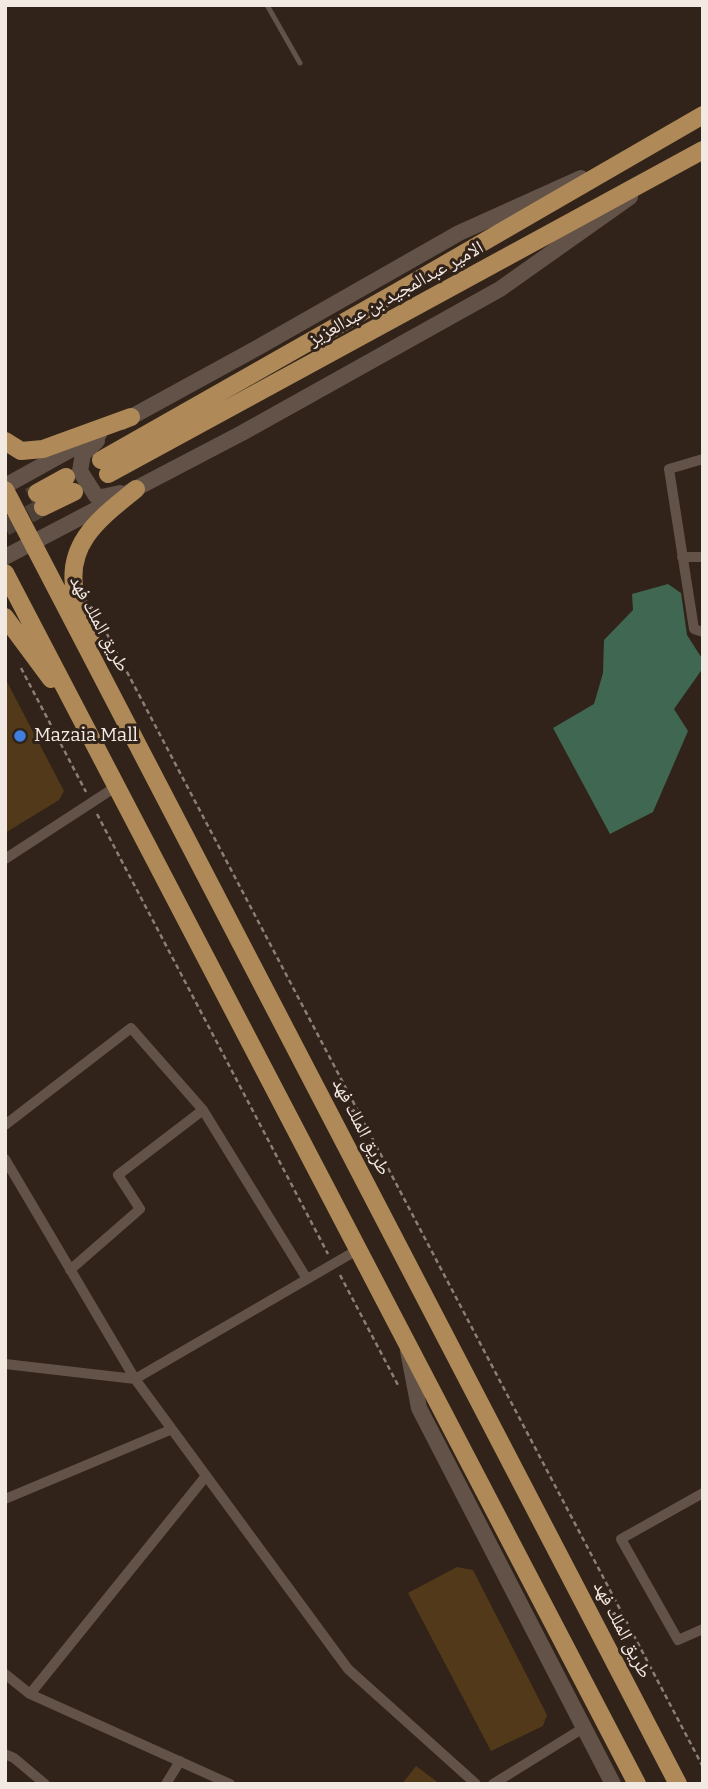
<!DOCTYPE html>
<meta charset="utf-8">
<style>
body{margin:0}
#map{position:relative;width:708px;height:1789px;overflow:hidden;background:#312319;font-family:Bitter,serif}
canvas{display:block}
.frame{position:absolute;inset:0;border:7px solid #f3e9e3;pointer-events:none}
</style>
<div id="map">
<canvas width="708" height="1789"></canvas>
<div class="frame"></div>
</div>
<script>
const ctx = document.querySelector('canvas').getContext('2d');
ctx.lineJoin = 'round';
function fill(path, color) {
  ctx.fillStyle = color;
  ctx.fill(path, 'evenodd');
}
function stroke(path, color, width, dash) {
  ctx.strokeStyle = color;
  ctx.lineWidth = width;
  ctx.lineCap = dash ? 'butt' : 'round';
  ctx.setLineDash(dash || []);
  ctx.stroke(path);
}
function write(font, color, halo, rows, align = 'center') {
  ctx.font = font + ' Bitter,"Noto Naskh Arabic",serif';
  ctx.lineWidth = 6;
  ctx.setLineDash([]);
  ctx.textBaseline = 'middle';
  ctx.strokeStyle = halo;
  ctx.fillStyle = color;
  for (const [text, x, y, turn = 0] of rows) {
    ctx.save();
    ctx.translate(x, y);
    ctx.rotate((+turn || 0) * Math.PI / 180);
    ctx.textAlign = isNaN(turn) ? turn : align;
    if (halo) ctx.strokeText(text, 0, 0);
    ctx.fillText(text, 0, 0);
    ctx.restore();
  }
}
const forest = new Path2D(`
 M668,584L681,593L687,635L703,660V668L674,709L688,731L653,812L610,834L553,728L594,704L603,673L604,640L633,610L632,594Z`);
const building = new Path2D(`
 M5,678L64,791L59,800L5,833Z
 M457,1567L473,1570L547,1715L543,1726L491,1751L408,1593Z
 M416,1766L440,1784H402Z`);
const primaryTunnel = new Path2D(`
 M5,509L37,493
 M5,527L43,507`);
const path = new Path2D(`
 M107,634L703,1767
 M21,668L86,792
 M97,814L328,1254
 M340,1275L399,1387`);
const lane = new Path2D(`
 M267,5L300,63`);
const street = new Path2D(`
 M703,459L669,469L694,629L703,632
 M682,557H703
 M5,859L117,786
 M5,1125L131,1028L203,1110L307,1279
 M5,1159L135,1379L5,1364
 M359,1249L135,1379L348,1669L476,1784
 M70,1270L140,1209L118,1175L203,1110
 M703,1493L621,1539L678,1640L703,1629
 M5,1499L170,1430
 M5,1674L30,1694L230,1784
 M30,1694L206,1476
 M5,1754L14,1758L45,1784
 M166,1784L180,1761
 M493,1784L585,1727`);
const secondary = new Path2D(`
 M122,422L257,348L459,233L581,178
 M97,441L83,454L80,471L96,496L102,497L120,493
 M5,486L99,434
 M5,557L242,433L500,289L630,197
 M408,1351L419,1408L613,1784`);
const primary = new Path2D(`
 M5,441L21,451L43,449L131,417
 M101,460L397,292L703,115
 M108,474L703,150
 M5,490L678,1784
 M37,493L66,477
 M43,507L74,492
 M5,573L637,1784
 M5,617L51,679
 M91,634C86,621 78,607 75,593C65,542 102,517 136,489`);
const markers = [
 [20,736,7,"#3f7fe0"]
];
const streetNames = [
 ["الامير عبدالمجيد بن عبدالعزيز",396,294,-29],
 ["طريق الملك فهد",99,624,62],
 ["طريق الملك فهد",361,1127,63],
 ["طريق الملك فهد",622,1630,63]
];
const poiNames = [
 ["Mazaia Mall",34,736]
];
fill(forest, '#3f6752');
fill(building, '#52391a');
stroke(primaryTunnel, '#4e4137', 18, [18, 9]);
stroke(path, '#8a7e76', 2.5, [5, 3.5]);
stroke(lane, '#635248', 5);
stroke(street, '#635248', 10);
stroke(secondary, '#635248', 16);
stroke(primary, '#af8a58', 18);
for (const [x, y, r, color] of markers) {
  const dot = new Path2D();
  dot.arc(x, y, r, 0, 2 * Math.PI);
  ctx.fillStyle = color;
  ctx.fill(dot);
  stroke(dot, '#312319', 2.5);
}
write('19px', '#f3e9e3', '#312319', streetNames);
write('19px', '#f3e9e3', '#312319', poiNames, 'left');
</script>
